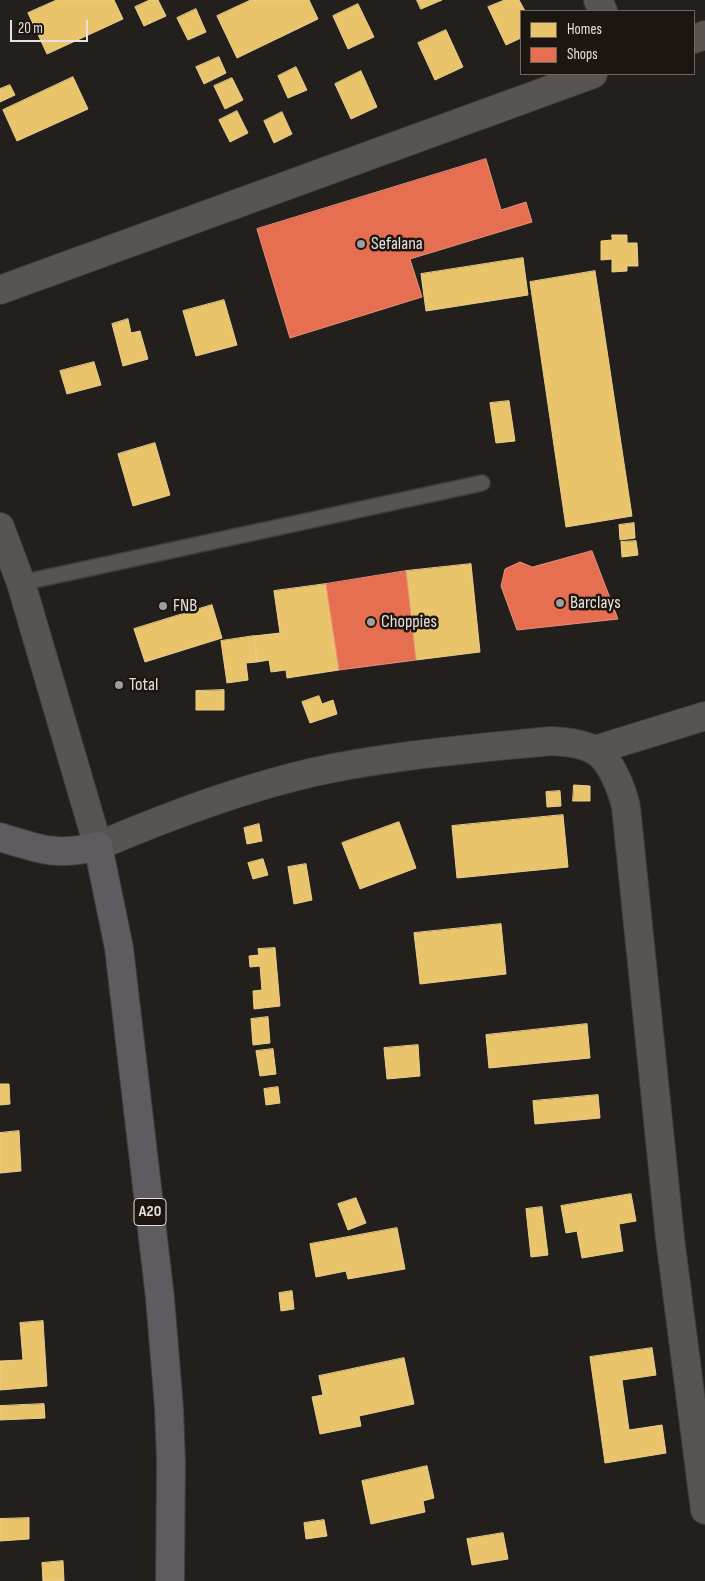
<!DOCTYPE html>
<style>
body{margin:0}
#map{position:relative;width:705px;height:1581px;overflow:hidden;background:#221f1c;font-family:"Sofia Sans Condensed",sans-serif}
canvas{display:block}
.legend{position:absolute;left:520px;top:10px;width:175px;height:65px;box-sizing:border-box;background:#1c1510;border:1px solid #6d6762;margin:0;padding:6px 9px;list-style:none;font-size:15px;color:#e6e1de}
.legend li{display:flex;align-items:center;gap:10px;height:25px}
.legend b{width:25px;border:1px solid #6d6762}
.scale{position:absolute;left:10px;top:20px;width:78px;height:22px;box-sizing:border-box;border:2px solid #e6e1de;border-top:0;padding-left:6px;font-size:15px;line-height:18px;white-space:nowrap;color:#e6e1de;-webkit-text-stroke:4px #1c1510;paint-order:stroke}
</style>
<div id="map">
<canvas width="705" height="1581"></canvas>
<ul class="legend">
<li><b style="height:14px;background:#e9c46a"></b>Homes</li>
<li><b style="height:14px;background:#e76f51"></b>Shops</li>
</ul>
<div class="scale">20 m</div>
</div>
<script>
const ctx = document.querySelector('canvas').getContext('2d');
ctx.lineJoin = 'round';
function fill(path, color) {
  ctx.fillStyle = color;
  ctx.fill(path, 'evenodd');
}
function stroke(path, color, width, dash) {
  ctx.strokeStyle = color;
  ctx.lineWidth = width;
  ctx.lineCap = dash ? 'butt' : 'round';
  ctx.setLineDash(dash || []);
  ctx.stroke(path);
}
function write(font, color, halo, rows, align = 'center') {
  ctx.font = font + ' "Sofia Sans Condensed",sans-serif';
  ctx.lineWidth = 5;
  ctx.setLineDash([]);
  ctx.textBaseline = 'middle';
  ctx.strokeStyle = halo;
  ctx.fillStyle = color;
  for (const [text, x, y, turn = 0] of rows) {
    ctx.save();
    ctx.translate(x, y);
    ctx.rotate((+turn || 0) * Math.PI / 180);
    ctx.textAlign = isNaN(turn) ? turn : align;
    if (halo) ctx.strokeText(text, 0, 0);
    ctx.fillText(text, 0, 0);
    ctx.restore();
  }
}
const homes = new Path2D(`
 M57,0H114L123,19L47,54L28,13Z
 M150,0H158L166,16L144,26L135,7Z
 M251,0H309L318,19L237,58L217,16Z
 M417,0H442L421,9Z
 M505,0H519L525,11H521V38L506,45L488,7Z
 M358,4L374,37L348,49L333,16Z
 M196,9L206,32L188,40L177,18Z
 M446,30L463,67L435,80L418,43Z
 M219,57L226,73L204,84L196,67Z
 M296,67L307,90L288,98L278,76Z
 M361,71L377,107L351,119L335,84Z
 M73,77L88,109L17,141L3,110Z
 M232,78L243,100L225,109L214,86Z
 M10,85L15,95L0,102V89Z
 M237,111L248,133L230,142L219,120Z
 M282,112L292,134L274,143L264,121Z
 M612,235H627V243H637L638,266H627V271L612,272V259L601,260V241L612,240Z
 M523,258L528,295L426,311L421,274Z
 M595,271L632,516L566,527L530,282Z
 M224,300L237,345L196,356L183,311Z
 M128,319L131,333L140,331L148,359L123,366L112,324Z
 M94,362L101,385L67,394L60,371Z
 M509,401L515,441L496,443L490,403Z
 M155,443L170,495L133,506L118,454Z
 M634,523L635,538L620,540L619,525Z
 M636,541L638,555L622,557L621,542Z
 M471,564L480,652L416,660L406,571Z
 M326,584L339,670L287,678L286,670L271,672L269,660L257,662L254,636L280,633L274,591Z
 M212,605L222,638L145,662L134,629Z
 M254,636L257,662L246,663L248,680L227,683L221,641Z
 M224,690V710H196V691Z
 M319,696L322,704L333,700L337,714L310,723L302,702Z
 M574,785L590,786V801H573Z
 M560,791L561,806L547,807L546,792Z
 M563,815L568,867L457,878L452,826Z
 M399,822L416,868L360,889L342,843Z
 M259,824L262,841L247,844L244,828Z
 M263,859L268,875L253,879L248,863Z
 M306,864L312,900L294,904L288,867Z
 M501,924L506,974L420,984L414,933Z
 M275,948L280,1006L254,1009L253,991L262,990L260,966L250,967L249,956L259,955L258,949Z
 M268,1017L270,1043L253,1045L251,1019Z
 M587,1024L590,1058L489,1068L486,1035Z
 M418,1045L420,1076L387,1079L384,1048Z
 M273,1049L276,1074L260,1076L256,1051Z
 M0,1084H9L10,1104L0,1105Z
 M278,1087L280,1103L266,1105L264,1089Z
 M598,1095L600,1118L535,1124L533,1101Z
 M19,1131L21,1171L0,1173V1133Z
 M631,1194L636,1221L619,1224L623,1251L582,1258L577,1231L566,1233L561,1206Z
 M356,1198L366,1223L348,1230L338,1204Z
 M542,1207L548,1255L531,1257L526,1209Z
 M397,1228L405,1269L348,1279L346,1271L316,1277L310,1244Z
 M292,1291L294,1309L281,1311L279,1293Z
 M43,1321L47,1386L0,1390V1361L23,1360L20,1323Z
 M652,1348L656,1375L622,1380L629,1430L662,1425L666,1453L605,1463L590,1357Z
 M404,1358L414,1404L359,1416L361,1426L320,1434L312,1397L323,1395L319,1376Z
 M44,1404L45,1418L0,1420V1406Z
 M427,1466L434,1498L423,1501L425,1512L371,1524L362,1481Z
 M29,1518V1539L0,1541V1519Z
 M324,1520L327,1536L306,1539L304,1523Z
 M503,1533L508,1559L472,1565L467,1539Z
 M63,1561L64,1581H43L42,1563Z`);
const shops = new Path2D(`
 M486,159L501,210L526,202L532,222L410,259L422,297L290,338L257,229Z
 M592,551L618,619L517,630L501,586L505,569L520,562L532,567Z
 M406,571L416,660L339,670L326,584Z`);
const service = new Path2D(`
 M21,583L482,483`);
const minor = new Path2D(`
 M598,0L603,11
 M694,39L705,35
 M0,290L593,74
 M595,750L705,716`);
const tertiary = new Path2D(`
 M98,846C168,816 240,789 314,772C392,755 472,749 551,741C566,742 581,743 594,750C611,759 622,790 626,807L670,1238L705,1510`);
const secondary = new Path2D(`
 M0,527L21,583L98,846`);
const primary = new Path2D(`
 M0,837C38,849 58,857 98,846L119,948L160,1298L169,1408L171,1462L170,1581`);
const markers = [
 [361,244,5,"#a19d9a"],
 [560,603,5,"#a19d9a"],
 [163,606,5,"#a19d9a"],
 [371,622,5,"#a19d9a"],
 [119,685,5,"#a19d9a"]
];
const shields = [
 [150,1212,32]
];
const shieldNames = [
 ["A20",150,1212]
];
const poiNames = [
 ["Sefalana",371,244],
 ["Barclays",570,603],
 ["FNB",173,606],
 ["Choppies",381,622],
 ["Total",129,685]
];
fill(homes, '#e9c46a');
stroke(homes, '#e8cd8d', 1);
fill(shops, '#e76f51');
stroke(shops, '#e7917b', 1);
stroke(service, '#3f3c3a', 18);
stroke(minor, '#3f3c3a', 30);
stroke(tertiary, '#3f3c3a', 30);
stroke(secondary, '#3f3c3a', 30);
stroke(primary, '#3f3c3a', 30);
stroke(service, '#575452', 15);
stroke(minor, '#575452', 28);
stroke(tertiary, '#575452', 28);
stroke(secondary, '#575452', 28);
stroke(primary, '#5e5c60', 28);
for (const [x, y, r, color] of markers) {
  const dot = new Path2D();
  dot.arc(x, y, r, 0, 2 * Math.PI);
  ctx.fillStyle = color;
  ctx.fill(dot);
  stroke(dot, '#1c1510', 2);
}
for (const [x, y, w] of shields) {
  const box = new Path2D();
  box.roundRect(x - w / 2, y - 13.5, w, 27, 4);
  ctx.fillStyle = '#1c1510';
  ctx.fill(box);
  stroke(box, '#e6e1de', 1);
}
write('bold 16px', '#e6e1de', null, shieldNames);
write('18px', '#e6e1de', '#1c1510', poiNames, 'left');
</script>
